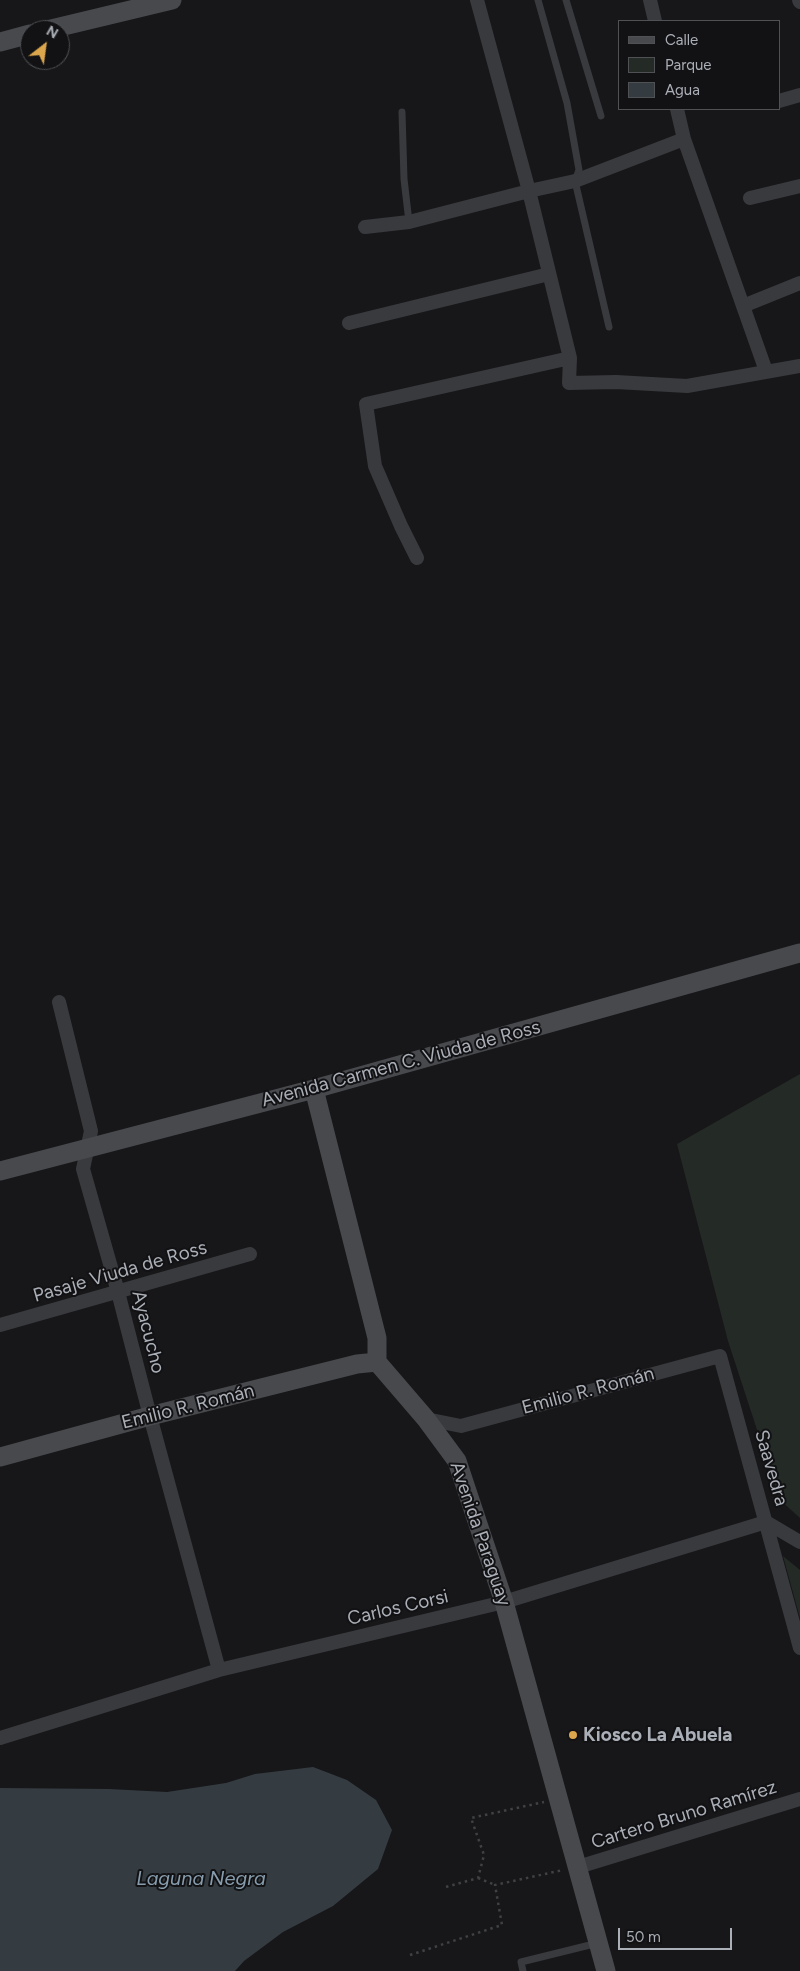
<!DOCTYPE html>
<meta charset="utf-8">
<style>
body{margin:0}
#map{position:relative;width:800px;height:1971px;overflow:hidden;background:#171719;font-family:Figtree,sans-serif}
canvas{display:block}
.legend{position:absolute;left:618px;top:20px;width:162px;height:90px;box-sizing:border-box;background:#121214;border:1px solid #4f5155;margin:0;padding:6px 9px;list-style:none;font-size:15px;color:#abafb7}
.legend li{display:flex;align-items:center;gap:10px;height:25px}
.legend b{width:25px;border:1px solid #4f5155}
.north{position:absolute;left:20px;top:20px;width:50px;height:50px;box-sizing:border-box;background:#121214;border:1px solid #4f5155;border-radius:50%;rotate:30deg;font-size:14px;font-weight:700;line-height:20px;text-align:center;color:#abafb7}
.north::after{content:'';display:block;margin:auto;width:18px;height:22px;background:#dca64d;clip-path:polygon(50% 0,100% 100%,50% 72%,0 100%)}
.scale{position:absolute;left:618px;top:1928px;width:114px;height:22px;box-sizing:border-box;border:2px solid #abafb7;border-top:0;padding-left:6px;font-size:15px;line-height:18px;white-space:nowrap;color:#abafb7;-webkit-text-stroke:4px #121214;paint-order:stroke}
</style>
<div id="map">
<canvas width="800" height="1971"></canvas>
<ul class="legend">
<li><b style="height:6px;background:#47494d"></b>Calle</li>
<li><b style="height:14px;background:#242a25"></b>Parque</li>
<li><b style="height:14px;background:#343c42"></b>Agua</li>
</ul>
<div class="north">N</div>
<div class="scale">50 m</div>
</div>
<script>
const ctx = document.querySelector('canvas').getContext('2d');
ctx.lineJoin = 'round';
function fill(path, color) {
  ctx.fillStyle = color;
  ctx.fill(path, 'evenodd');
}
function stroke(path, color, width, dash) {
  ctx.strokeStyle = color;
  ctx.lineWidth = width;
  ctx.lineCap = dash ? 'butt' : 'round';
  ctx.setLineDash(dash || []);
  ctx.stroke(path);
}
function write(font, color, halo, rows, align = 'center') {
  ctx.font = font + ' Figtree,sans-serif';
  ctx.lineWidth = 4;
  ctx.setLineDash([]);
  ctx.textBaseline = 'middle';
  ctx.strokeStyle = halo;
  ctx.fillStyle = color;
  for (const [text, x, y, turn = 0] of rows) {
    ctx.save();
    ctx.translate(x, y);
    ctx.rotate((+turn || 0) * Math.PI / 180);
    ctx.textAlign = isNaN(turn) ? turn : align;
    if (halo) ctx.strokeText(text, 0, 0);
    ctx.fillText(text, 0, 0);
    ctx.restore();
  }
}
const green = new Path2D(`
 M800,1074V1518L780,1500L728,1341L677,1144Z
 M783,1556L800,1570V1618Z`);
const water = new Path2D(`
 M313,1767L347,1780L376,1800L392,1830L378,1869L333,1906L283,1932L244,1961L235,1971H0V1788L109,1789L167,1792L226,1783L255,1774Z`);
const path = new Path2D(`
 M478,1878L495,1885
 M446,1887L478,1878L484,1855L471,1818L544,1802
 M410,1955L502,1925L495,1885L563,1870`);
const lane = new Path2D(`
 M538,0L567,103L579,170L575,181L609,327
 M566,0L601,116
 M402,112L404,179L409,222
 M523,1971L521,1962L598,1943`);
const street = new Path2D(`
 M477,0L529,191L570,358L569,383L616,382L687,386L800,366
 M650,0L655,21
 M799,0L800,2
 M779,101L800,95
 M677,109L684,139L766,371
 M750,198L800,186
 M365,227L409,222L529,191L575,181L684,139
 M743,306L800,283
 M349,323L549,274
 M417,558L401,526L375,466L366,404L570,358
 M59,1002L91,1131L83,1169L118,1292L150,1416L219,1670
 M0,1325L250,1254
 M426,1419L461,1426L720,1356L800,1648
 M766,1522L800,1542
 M0,1738L219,1670L504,1602L766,1522
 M578,1867L800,1799`);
const secondary = new Path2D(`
 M47,30L172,0
 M0,42L30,34
 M314,1089L377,1338V1362L426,1419L457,1461L504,1602L606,1971
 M0,1171L314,1089L800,953
 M0,1457L150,1416L357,1364L377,1362`);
const markers = [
 [573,1735,5,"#dca64d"]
];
const streetNames = [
 ["Avenida Carmen C. Viuda de Ross",401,1064,-15],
 ["Pasaje Viuda de Ross",120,1272,-16],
 ["Ayacucho",148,1332,76],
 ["Emilio R. Román",588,1391,-15],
 ["Emilio R. Román",188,1407,-14],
 ["Saavedra",771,1468,74],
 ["Avenida Paraguay",480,1534,71],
 ["Carlos Corsi",398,1608,-13],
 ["Cartero Bruno Ramírez",684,1815,-17]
];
const poiNames = [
 ["Kiosco La Abuela",583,1735]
];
const waterNames = [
 ["Laguna Negra",201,1879]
];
fill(green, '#242a25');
fill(water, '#343c42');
stroke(path, '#3f4144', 2.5, [2.5, 4]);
stroke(lane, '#393a3e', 7);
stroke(street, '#393a3e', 14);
stroke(secondary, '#47494d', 19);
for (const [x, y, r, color] of markers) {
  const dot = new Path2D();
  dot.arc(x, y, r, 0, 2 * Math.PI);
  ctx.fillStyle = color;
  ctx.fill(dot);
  stroke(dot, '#121214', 2);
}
write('19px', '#abafb7', '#121214', streetNames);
write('bold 19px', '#abafb7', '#121214', poiNames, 'left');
write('italic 20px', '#879dae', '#121214', waterNames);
</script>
